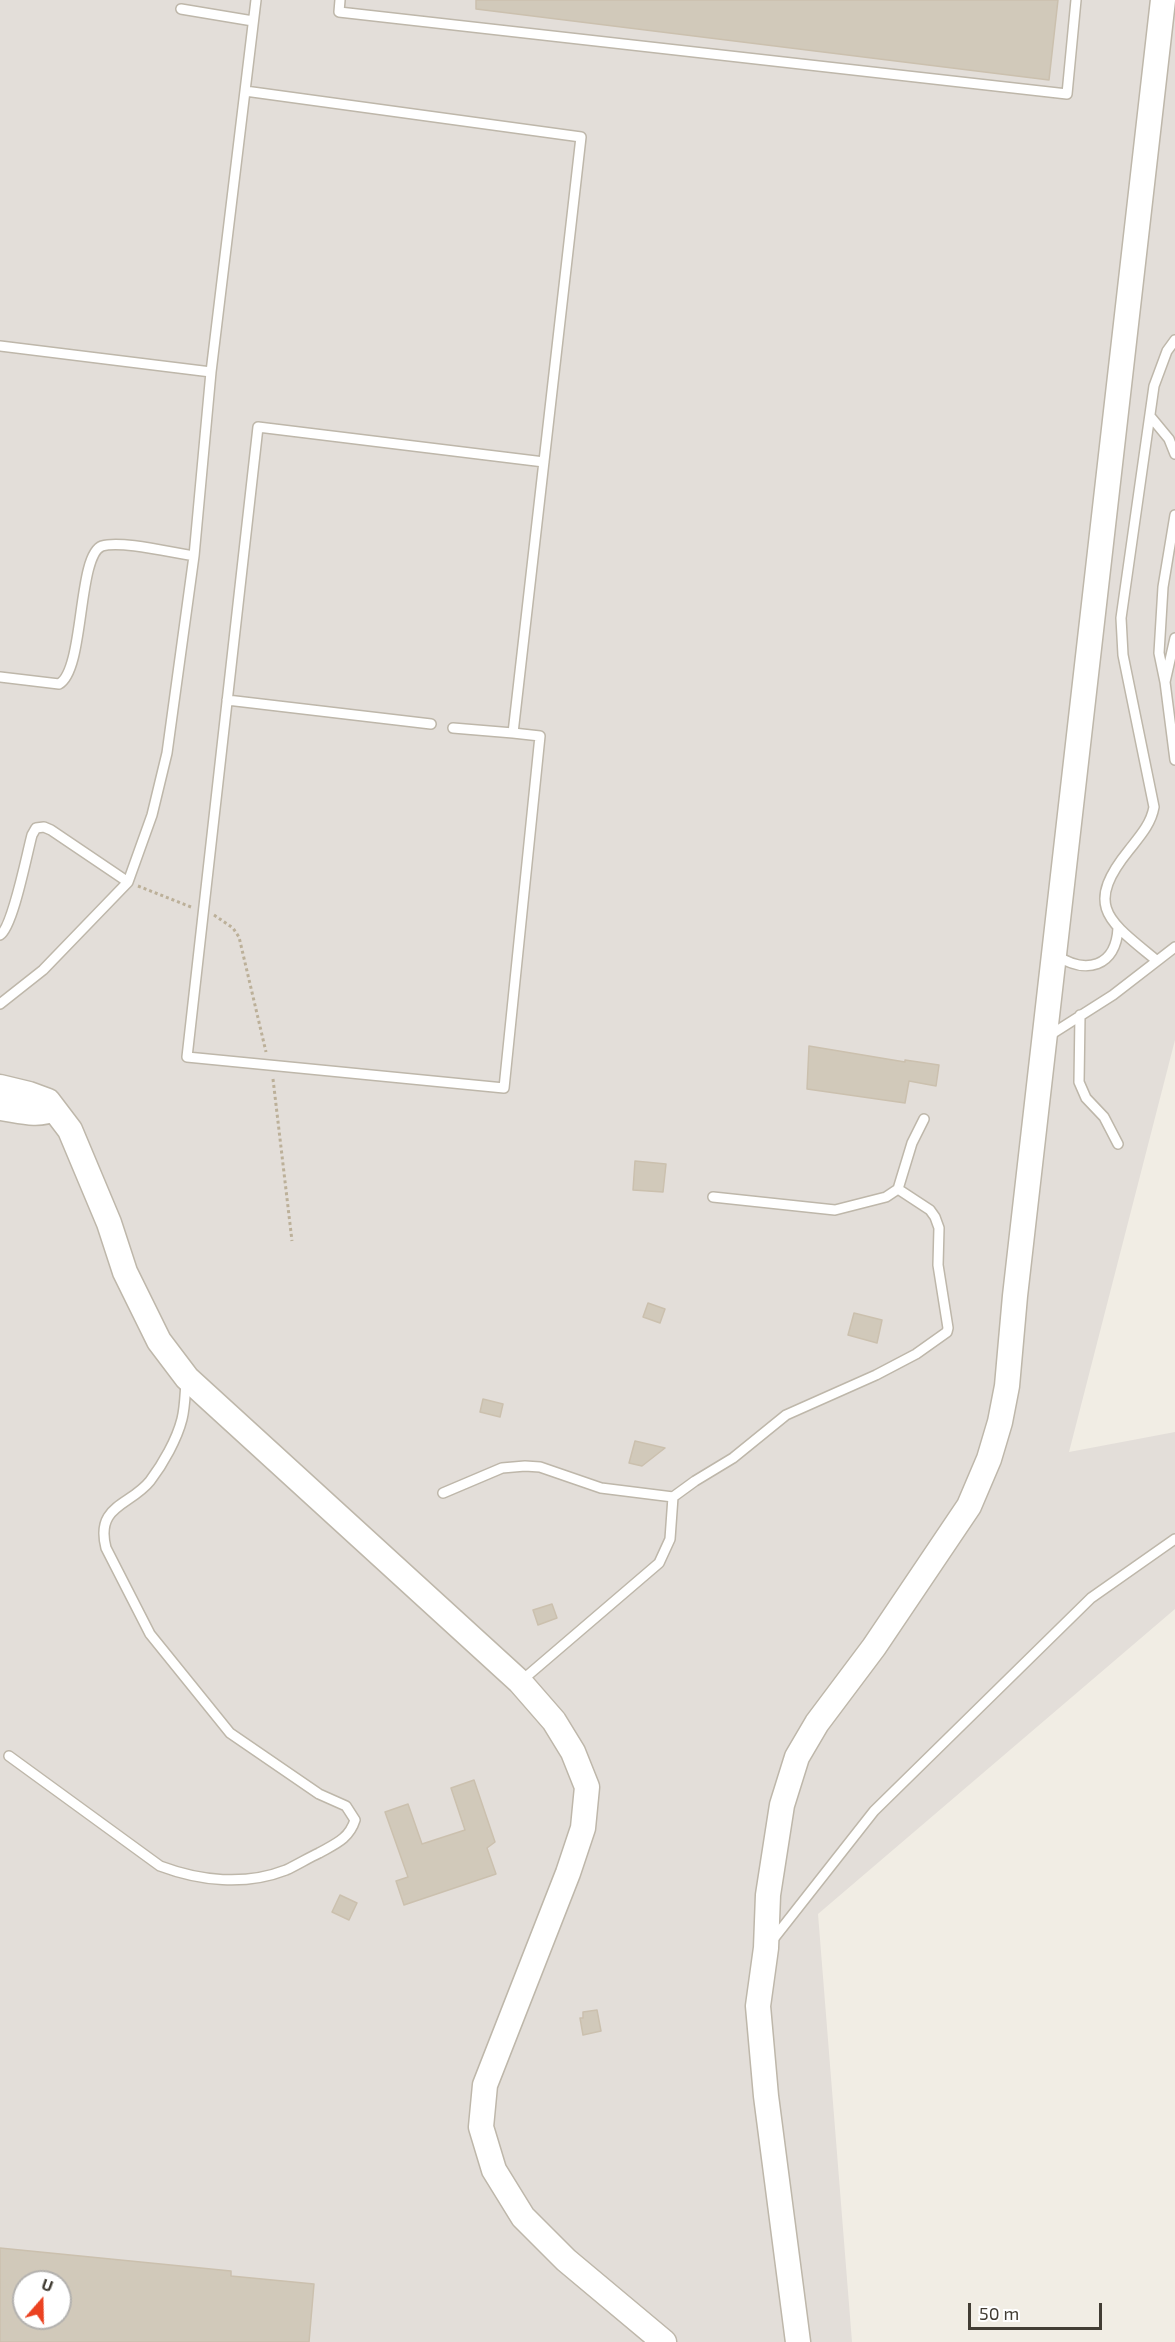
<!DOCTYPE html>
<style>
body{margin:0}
#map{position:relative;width:1175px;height:2342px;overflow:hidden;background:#f1ede4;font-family:"Exo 2",sans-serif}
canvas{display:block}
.north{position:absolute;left:12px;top:2270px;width:60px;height:60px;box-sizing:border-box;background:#fff;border:2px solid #b3b1ae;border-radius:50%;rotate:20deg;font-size:16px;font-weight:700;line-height:24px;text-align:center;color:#423d34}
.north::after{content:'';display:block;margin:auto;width:21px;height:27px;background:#eb4221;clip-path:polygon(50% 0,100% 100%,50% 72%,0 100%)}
.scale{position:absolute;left:968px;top:2303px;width:134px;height:27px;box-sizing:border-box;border:3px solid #423d34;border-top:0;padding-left:8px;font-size:18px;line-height:21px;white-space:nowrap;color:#423d34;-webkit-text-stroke:4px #fff;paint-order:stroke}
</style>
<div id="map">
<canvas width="1175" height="2342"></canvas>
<div class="north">U</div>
<div class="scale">50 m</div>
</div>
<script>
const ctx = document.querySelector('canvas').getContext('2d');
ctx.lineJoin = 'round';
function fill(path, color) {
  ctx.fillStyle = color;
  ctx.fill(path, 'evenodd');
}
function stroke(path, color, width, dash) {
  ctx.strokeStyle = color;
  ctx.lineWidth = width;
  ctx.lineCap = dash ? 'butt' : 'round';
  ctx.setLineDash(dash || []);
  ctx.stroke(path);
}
const industrial = new Path2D(`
 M0,0H1175V1040L1069,1452L1175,1432V1609L818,1914L852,2342H0ZM24,2282H60V2318H24Z`);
const building = new Path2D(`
 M476,0H1058L1049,80L476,9Z
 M809,1046L905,1062V1060L939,1065L936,1086L909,1081L905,1103L807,1089Z
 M635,1161L666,1164L663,1192L633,1190Z
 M648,1303L665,1309L660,1323L643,1317Z
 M854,1313L882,1320L877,1343L848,1335Z
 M483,1399L503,1404L500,1417L480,1412Z
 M635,1441L665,1448L642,1466L629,1463Z
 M552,1604L557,1618L538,1625L533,1610Z
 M474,1780L495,1842L487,1848L496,1874L404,1905L396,1881L408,1877L385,1812L408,1804L422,1844L465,1830L451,1788Z
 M340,1895L357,1903L349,1920L332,1912Z
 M597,2010L601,2031L583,2035L580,2018H583V2012Z
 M0,2248L231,2271V2276L314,2284L309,2342H0ZM24,2282H60V2318H24Z`);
const path = new Path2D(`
 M138,886L191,907
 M214,915L233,928L239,937L266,1052
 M273,1079L292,1241`);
const service = new Path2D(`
 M340,0L339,12L1067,94L1076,0
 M181,9L253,21
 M245,91L581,137L513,733L453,728
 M0,346L211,372
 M1150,416L1169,439L1175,454
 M1175,638L1165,682L1175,760
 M0,677L59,684C85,670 77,555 102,546C121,540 173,553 194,556
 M1165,682L1159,653L1163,587L1175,515
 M227,700L431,724
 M513,733L540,736L504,1088L187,1057L258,427L544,462
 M0,935C13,927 27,853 32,835L36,828L44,827L51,830L128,882
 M1056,955C1086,975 1116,967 1118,928
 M1156,960C1109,921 1083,907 1129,850C1140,836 1151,824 1154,807L1123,655L1121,618L1154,386L1167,351L1175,340
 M0,1004L43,970L128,882L152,815L167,753L194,556L211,372L256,0
 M1080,1015L1079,1082L1086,1098L1104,1117L1118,1144
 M1047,1037L1113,995L1175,947
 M713,1197L835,1210L886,1197L898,1189
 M443,1493L502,1468L525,1466L540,1467L601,1488L673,1497
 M520,1682L659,1563L670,1539L673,1497L695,1481L733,1458L786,1415L876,1375L916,1354L947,1332L948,1328L938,1265L939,1228L935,1217L930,1210L898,1189L912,1143L924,1119
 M9,1756L160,1866C200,1881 245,1886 286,1870C297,1865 308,1858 319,1853C335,1844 349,1839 355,1820L346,1806L319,1794L230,1733L150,1634L106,1548C95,1505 130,1506 150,1481C163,1464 177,1439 182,1419C185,1407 185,1394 186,1382
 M771,1942L874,1811L1091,1598L1175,1539`);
const tertiary = new Path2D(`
 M0,1087L29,1094L48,1101L70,1130L109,1223L125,1272L159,1341L187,1378L520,1682L554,1721L573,1752L587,1787L583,1828L568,1873L485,2085L481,2127L494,2170L523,2217L566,2260L664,2342
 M0,1108C17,1110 38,1117 53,1109
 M798,2342L766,2096L758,2006L766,1948L768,1895L782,1805L797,1757L817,1723L874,1647L969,1506L989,1459L1000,1422L1007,1386L1015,1296L1163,0`);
fill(industrial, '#e3ded9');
fill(building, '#d1c9ba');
stroke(building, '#cbc0ae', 1.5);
stroke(service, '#beb7aa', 12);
stroke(tertiary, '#beb7aa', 27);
stroke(path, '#bcb099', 3, [3, 3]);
stroke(service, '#fff', 9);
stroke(tertiary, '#fff', 24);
</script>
